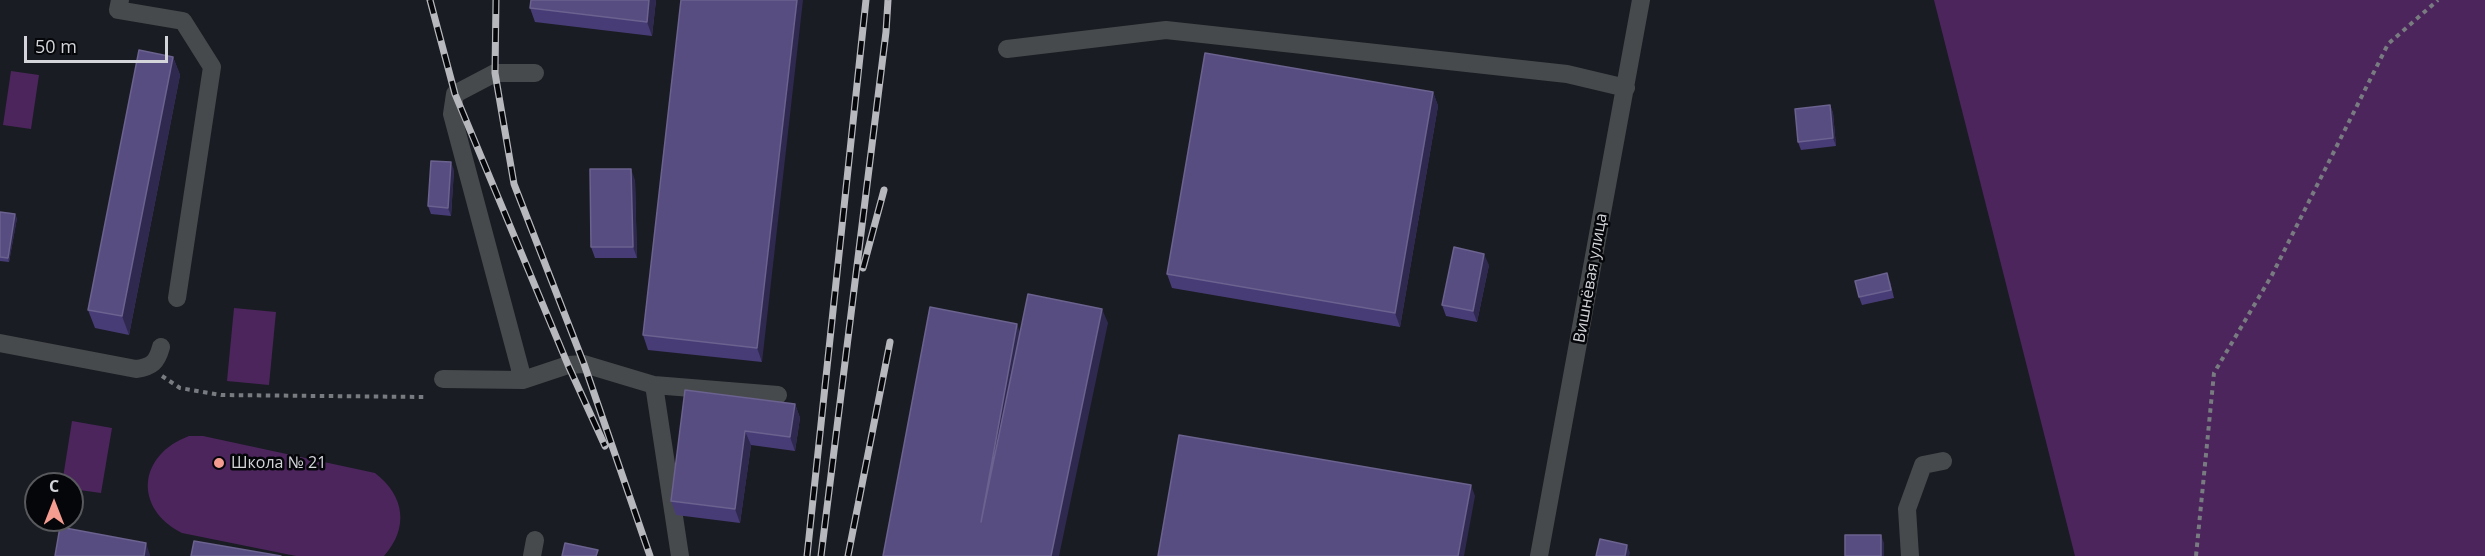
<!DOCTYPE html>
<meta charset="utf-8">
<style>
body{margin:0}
#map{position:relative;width:2485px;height:556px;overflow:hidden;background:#191c22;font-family:"Open Sans",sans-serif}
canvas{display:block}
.north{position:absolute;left:24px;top:472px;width:60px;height:60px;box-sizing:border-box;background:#050609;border:2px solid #57595d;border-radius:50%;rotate:0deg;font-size:16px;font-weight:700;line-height:24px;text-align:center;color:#d3d5da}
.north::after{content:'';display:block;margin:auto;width:21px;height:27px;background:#f59c91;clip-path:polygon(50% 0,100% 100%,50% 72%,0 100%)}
.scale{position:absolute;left:24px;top:36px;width:144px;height:27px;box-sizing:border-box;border:3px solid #d3d5da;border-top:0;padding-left:8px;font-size:18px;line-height:21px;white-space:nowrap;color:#d3d5da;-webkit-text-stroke:4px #050609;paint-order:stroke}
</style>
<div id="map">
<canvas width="2485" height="556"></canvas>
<div class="north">С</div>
<div class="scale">50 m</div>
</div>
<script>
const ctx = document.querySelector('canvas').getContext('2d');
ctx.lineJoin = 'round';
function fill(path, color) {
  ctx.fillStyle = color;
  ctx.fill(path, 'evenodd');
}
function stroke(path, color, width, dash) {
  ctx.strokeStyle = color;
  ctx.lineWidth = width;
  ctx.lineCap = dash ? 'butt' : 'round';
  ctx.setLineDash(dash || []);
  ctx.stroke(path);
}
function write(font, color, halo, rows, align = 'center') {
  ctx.font = font + ' "Open Sans",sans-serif';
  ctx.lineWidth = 5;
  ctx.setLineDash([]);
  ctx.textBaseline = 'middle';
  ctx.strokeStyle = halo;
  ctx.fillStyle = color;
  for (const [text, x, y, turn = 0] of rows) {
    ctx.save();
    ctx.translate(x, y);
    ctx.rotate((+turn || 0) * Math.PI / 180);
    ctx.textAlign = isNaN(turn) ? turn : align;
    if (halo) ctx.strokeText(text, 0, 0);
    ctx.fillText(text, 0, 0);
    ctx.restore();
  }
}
const green = new Path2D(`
 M1934,0H2485V556H2075Z
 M11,71L39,75L31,129L3,125Z
 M234,308L276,312L269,385L227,381Z
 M72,421L112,428L101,493L72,489V484H62Z
 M189,436H203L375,473C405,496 409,528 384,556H296L182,533C133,508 138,455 189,436Z`);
const path = new Path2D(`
 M162,376L180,388L221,395L424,397
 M2196,556L2214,373L2272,275L2388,44L2438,0`);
const minor = new Path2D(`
 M120,0L118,10L183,21L212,67L177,298
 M1007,49L1166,30L1567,74L1626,88
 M0,343L136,369C152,367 157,362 161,347
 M443,379L523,380L568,365L584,364L654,385L778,395
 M523,380L452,114L455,94L495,73H535
 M654,385L680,556
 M532,556L535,540
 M1539,556L1641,0
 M1910,556L1907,509L1923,465L1943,461`);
const rail = new Path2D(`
 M430,0L455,94L568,365L605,446
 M496,0L495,73L514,184L584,364L650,556
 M863,268L884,190
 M807,556L866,0
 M821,556L886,32L888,0
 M848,556L890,342`);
const wall = new Path2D(`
 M656,0L652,36L535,22L530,8Z
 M681,0L762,362L648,350L643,335Z
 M173,57L180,75L129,335L95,328L88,310Z
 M1433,92L1438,106L1400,327L1172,288L1167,274Z
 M1830,105L1833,113L1836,146L1801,150L1798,142Z
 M454,170L451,216L431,214L428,206Z
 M635,180L637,258H595L591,247Z
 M0,212L17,218L9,262L0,261Z
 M1489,265L1477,322L1446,316L1442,305Z
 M1890,281L1894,298L1862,305L1859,297Z
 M685,390L795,404L800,418L795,451L751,445L740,523L676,515L671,501Z`);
const shadedWall = new Path2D(`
 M649,0H656L652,36L647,22Z
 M797,0H803L762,362L757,348Z
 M173,57L180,75L129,335L122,316Z
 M1433,92L1438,106L1400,327L1395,313Z
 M1830,105L1833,113L1836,146L1833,138Z
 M451,162L454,170L451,216L448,208Z
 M631,169L635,180L637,258L633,247Z
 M15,214L17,218L9,262L8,258Z
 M1484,254L1489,265L1477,322L1473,311Z
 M1102,309L1108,323L1059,556H1051Z
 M1017,324L1022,338L981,522Z
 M795,404L800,418L795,451L790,437Z
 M745,431L751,445L740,523L735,509Z
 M1471,485L1475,496L1464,556H1458Z
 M1881,535L1884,543V556H1881Z
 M146,543L150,555V556H144Z
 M1627,545L1630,553L1629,556H1625Z`);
const building = new Path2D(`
 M531,0H649L647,22L530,8Z
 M681,0H797L757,348L643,335Z
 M139,50L173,57L122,316L88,310Z
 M1205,53L1433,92L1395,313L1167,274Z
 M1830,105L1833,138L1798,142L1795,109Z
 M431,161L451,162L448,208L428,206Z
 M590,169H631L633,247H591Z
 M0,212L15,214L8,258L0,257Z
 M1454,247L1484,254L1473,311L1442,305Z
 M1887,273L1891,290L1859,297L1855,281Z
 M1028,294L1102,309L1051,556H883L930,307L1017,324L981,522Z
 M685,390L795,404L790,437L745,431L735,509L671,501Z
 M1179,435L1471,485L1458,556H1158Z
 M60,527L146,543L144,556H55Z
 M1845,535H1881V556H1845Z
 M1600,539L1627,545L1625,556H1596Z
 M194,541L281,556H191Z
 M565,543L598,550L596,556H562Z`);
const markers = [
 [219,463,6,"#f59c91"]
];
const streetNames = [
 ["Вишнёвая улица",1591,278,-80]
];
const poiNames = [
 ["Школа № 21",231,463]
];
fill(green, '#4c255d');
stroke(path, '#787b80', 4, [4.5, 4.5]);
stroke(minor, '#474a4c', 18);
stroke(rail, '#b6b8be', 7);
stroke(rail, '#050609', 4.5, [14]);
fill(wall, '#483c76');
fill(shadedWall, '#2f2950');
fill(building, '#574d81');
stroke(building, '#6b628f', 1.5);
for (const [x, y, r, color] of markers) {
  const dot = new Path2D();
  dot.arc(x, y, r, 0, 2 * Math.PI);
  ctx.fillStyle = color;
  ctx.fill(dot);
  stroke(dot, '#050609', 2);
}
write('16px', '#d3d5da', '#050609', streetNames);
write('16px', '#d3d5da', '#050609', poiNames, 'left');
</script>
